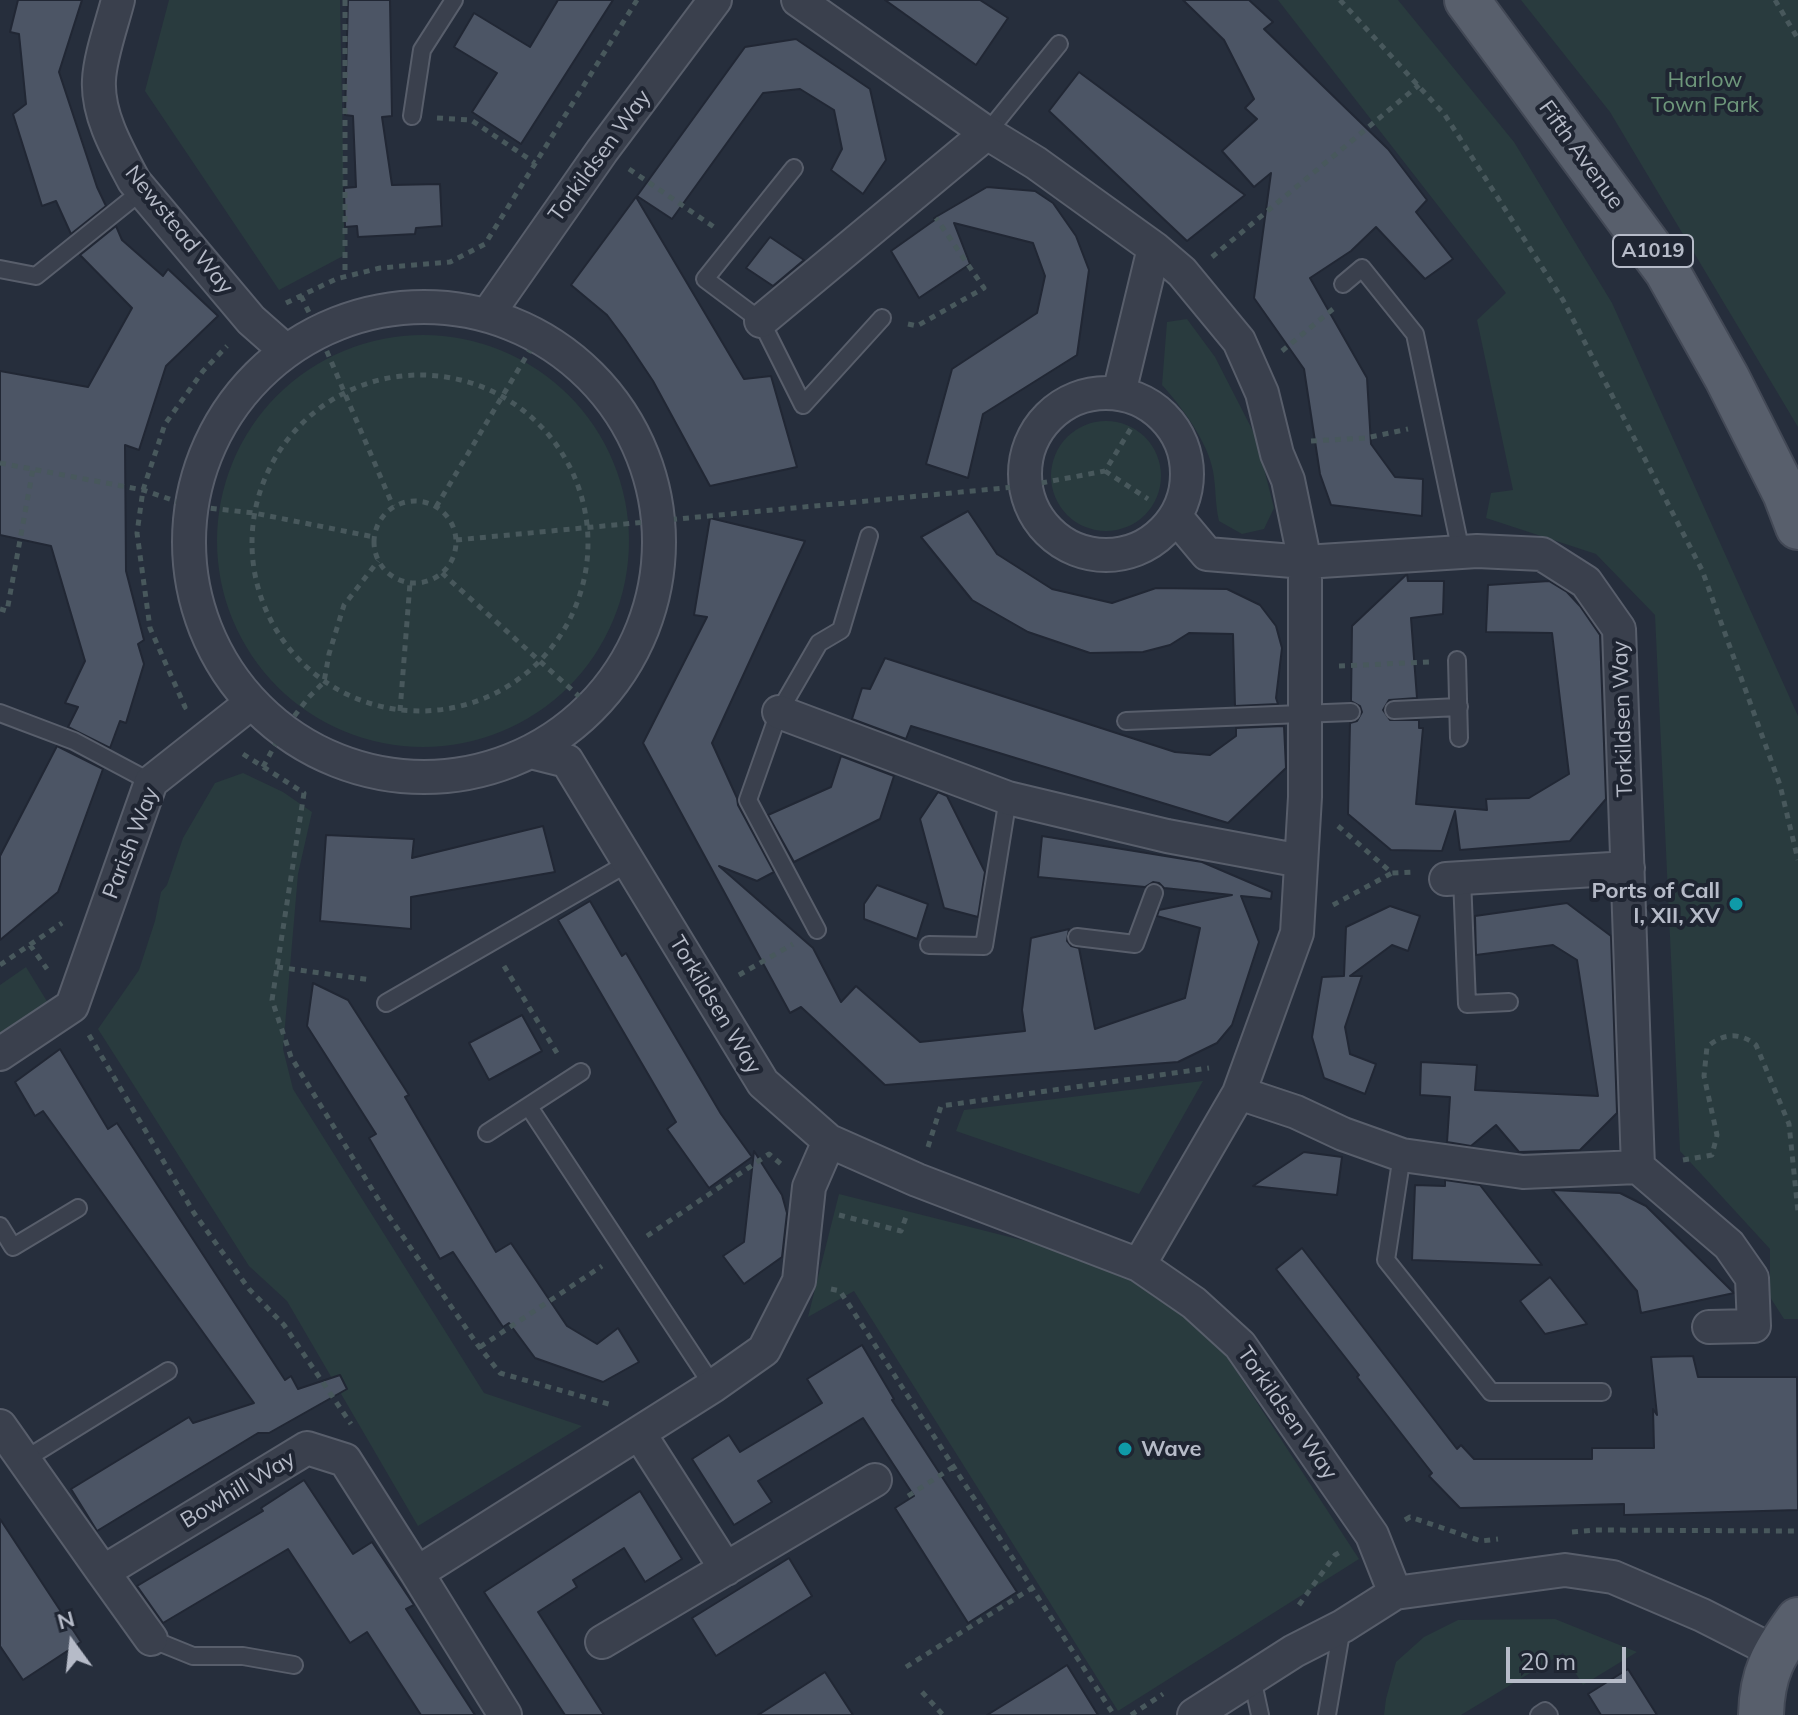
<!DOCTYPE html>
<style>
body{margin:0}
#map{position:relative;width:1798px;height:1715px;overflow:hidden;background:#262e3c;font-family:Mulish,sans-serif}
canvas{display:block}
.north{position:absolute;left:32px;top:1603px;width:80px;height:80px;-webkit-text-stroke:6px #1f2532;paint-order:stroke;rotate:345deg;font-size:22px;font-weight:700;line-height:32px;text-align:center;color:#b6bbc8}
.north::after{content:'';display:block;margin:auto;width:28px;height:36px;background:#b6bbc8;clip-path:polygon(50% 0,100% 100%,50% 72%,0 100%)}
.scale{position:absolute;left:1506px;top:1647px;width:120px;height:36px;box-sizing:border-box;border:4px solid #b6bbc8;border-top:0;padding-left:10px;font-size:24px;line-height:28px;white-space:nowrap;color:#b6bbc8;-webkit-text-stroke:6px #1f2532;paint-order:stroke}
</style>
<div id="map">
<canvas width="1798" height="1715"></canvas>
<div class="north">N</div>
<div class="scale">20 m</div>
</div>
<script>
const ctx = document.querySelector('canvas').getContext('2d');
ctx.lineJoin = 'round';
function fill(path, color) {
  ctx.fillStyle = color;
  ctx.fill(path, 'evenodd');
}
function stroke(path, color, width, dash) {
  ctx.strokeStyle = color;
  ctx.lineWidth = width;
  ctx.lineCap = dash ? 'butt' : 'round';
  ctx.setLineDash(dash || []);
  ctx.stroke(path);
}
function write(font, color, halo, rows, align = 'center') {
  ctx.font = font + ' Mulish,sans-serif';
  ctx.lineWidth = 8;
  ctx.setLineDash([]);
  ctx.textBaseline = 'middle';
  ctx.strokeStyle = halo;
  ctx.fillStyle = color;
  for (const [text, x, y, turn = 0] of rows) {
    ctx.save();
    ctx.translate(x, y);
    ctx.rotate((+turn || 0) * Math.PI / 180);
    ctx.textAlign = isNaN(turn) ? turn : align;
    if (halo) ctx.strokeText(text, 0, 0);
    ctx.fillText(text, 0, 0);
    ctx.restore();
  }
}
const green = new Path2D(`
 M169,0H340L345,255L279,290L145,91Z
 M1278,0H1398L1514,142L1612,303L1798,716V1319H1784L1770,1297V1249L1680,1151L1655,615L1596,554L1486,518L1491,493L1513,490L1477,320L1506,293Z
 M1521,0H1798V427L1610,112Z
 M1187,319L1215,357L1256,437L1274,508L1264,529L1242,534L1219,521C1215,504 1216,487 1213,471C1208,442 1181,406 1162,385L1167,322Z
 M217 541a206 206 0 1 1 412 0a206 206 0 1 1-412 0Z
 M1051 476a55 55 0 1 1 110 0a55 55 0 1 1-110 0Z
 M243,773L283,792L312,812L298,874L283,1049L293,1089L484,1393L582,1426L418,1526L287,1301L249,1266L98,1029L139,970L155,921L161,892L167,885L183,838L215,783Z
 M26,967L48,1003L11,1030L0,1035V985Z
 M1203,1081L1139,1194L956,1131L964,1110Z
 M839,1194L1089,1257L1146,1275L1209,1329L1359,1559L1118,1711L854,1291L808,1317Z
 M1555,1619L1637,1652L1583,1685L1563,1653L1461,1715H1384L1386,1699L1396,1662L1424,1637L1458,1620Z`);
const building = new Path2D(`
 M18,0H82L59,72L97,187L106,206L71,234L56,201L42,206L13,114L26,104L19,34L10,32Z
 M348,0H390L392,116L382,117L392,185L440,184L442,226L416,228L415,234L358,237L357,226L345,227L344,188L356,187L353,116L345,115Z
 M558,0H613L521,144L472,112L497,73L454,47L474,13L530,47Z
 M885,0H980L1008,18L976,65Z
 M1183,0H1249L1273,22L1264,29L1388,149L1427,200L1416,212L1453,259L1425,279L1376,227L1351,251L1310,278L1367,378L1371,444L1395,477L1423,479L1422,516L1331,505L1320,474L1304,369L1254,298L1271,173L1254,187L1222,151L1257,119L1245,108L1254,99L1224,40Z
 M796,39L870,89L886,160L863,194L831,170L842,149L834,110L800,89L763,93L672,219L637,196L745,47Z
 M1079,72L1207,167L1245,195L1187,241L1049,111Z
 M987,187L1035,191L1053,203L1076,236L1089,270L1077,355L983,414L968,478L926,464L952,369L1037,313L1045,276L1033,243L954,223L970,264L919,298L891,251L936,219L934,218Z
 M636,197L744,379L771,376L797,467L710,486L653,381L625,339L607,315L571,285Z
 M116,226L122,240L163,276L168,269L218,316L166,366L139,450L125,445L126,571L144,640L138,644L144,664L126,723L120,721L110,748L68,727L78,707L65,703L85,661L51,546L0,535V371L88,387L132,308L80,255Z
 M770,237L804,260L773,286L746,268Z
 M968,511L997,554L1052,589L1112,603L1156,588L1227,589L1260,605L1276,626L1282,648L1276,698L1278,704L1235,706L1233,634L1189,633L1170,645L1143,652L1090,653L1028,632L972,600L921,537Z
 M710,518L805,541L712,743L737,798L738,805L774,872L757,881L719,866L813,948L841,1002L856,986L920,1042L1025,1031L1022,1010L1031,938L1069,929L1067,941L1071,946L1079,948L1095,1029L1185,998L1200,928L1157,916L1159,910L1232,895L1164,888L1159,883L1153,882L1145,887L1038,877L1042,836L1202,862L1272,892L1271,899L1241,896L1259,942L1232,1025L1217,1043L1178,1062L885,1085L801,1007L790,1013L643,743L707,617L694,615Z
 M1407,574L1408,581H1444L1443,614L1411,618L1417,698L1389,700L1383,710L1390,720H1419V728H1423L1416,804L1487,810L1486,799L1529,798L1569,774L1552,633L1486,632L1488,585L1549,581L1567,592L1580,606L1600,635L1606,799L1570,841L1460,850L1455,811L1442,851L1391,850L1348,814L1350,723L1357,721L1362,712L1360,706L1351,701L1352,626Z
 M885,658L1175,752L1210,755L1236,736V728L1284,726L1286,768L1228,823L911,726L906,739L852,719L862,688L870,689Z
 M57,746L103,769L58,892L0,940V856Z
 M841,756L894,776L880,819L794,862L768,815L831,787Z
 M938,792L947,796L985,872L978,917L944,908L920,819Z
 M543,826L555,872L411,897V929L320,921L326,835L414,839L412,858Z
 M877,885L928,904L917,939L864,919V904Z
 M590,901L622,956L626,953L721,1114L752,1157L709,1188L667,1129L676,1122L558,920Z
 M1567,903L1611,936L1617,1113L1580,1150L1519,1152L1496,1125L1471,1146L1447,1142L1450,1097L1420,1095L1421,1062L1477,1065L1475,1090L1598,1096L1577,960L1553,945L1476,955L1475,916Z
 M1390,906L1420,916L1408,951L1392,945L1350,976H1362L1345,1027L1350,1054L1376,1064L1365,1094L1324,1078L1312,1037L1322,977L1344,976L1346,927Z
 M313,983L348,1000L409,1095L405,1097L496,1252L511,1243L567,1326L597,1344L618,1328L639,1362L603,1382L535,1358L509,1323L503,1327L453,1252L440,1259L369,1138L376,1134L307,1026Z
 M522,1015L542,1051L489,1080L469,1043Z
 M60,1049L108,1129L117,1123L285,1380L291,1376L298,1389L340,1375L347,1389L269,1433H258L97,1531L71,1489L189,1417L193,1423L254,1403L43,1111L35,1116L15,1082Z
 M754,1151L782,1195L787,1213L782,1257L744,1284L723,1256L744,1242Z
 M1304,1152L1342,1157L1337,1195L1253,1186Z
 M1445,1180L1480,1185L1542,1265L1412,1260L1415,1185L1445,1186Z
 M1552,1190L1620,1193L1646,1206L1734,1293L1641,1313L1637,1291Z
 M1302,1248L1457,1449L1461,1445L1474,1459H1592V1448H1654L1653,1409L1657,1415L1651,1357L1693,1356L1698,1377H1797L1798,1510L1624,1515V1504L1460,1508L1429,1476L1432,1473L1357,1377L1359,1375L1276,1269Z
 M1550,1277L1587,1324L1545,1334L1520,1301Z
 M862,1345L894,1399L892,1400L1017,1592L968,1623L895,1508L914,1496L863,1418L758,1481L772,1502L734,1525L692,1459L729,1435L740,1452L822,1403L807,1379Z
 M304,1480L353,1554L372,1542L414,1605L406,1609L475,1715H421L367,1632L350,1643L288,1549L163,1623L137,1586L263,1511L261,1508Z
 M640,1491L682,1559L645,1582L624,1548L573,1580L577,1587L538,1612L604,1715H565L484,1592Z
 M0,1519L81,1642L23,1680L0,1646Z
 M789,1558L812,1596L716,1656L692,1618Z
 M1067,1665L1098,1715H987L1050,1676Z
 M1628,1669L1657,1715H1601L1588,1694Z
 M825,1672L853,1715H758Z`);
const path = new Path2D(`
 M345,0V276
 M1340,0L1445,115L1563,300L1702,570L1780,785L1798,860
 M1775,0L1798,39
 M437,118L471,120L535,163
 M629,169L714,227
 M1212,257L1419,85
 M301,296L316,327
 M286,303L336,279L380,268L450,262L485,244L637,0
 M908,324L917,326L984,288L936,218
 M322,340L393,506
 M1282,351L1333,309
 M252 543a168 168 0 1 1 336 0a168 168 0 1 1-336 0Z
 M1311,441L1366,438L1408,429
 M0,463L143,490L190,506L254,513L374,537
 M1105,471L1148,499
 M374 542a41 41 0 1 1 82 0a41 41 0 1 1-82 0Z
 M436,507L539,335
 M456,540L1025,486L1105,471L1133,425
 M442,573L592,708
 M0,609L7,611L33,469
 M1339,666L1429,662
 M183,708L185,707L150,628L137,533L143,490L165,424L203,371L227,346
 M400,711L410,583
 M243,754L304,793L272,1000L291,1057L386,1212L477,1344L500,1373L612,1405
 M263,767L282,732L309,697L324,682L329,654L344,605L378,561
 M1338,826L1392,873L1414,872
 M1333,905L1392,873
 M30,945L47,969
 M0,965L62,923
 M504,966L557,1053
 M277,967L371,980
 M739,975L793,944
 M89,1035L194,1213L249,1289L284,1325L351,1424
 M928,1147L941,1106L1209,1068
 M1683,1160L1712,1155L1717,1135L1704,1076L1707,1047C1723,1033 1740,1032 1756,1045L1789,1124L1798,1212
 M839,1215L901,1231L907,1214
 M647,1236L769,1154L781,1164
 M831,1289L840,1291L1114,1715
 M480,1347L602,1266
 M908,1496L953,1467
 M1405,1520L1410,1517L1481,1541L1498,1539
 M1572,1532L1595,1530L1798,1531
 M1299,1605L1335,1555L1342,1551
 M906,1667L1032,1588
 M922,1692L943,1715
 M1131,1715L1163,1694`);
const lane = new Path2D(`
 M412,116L422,50L454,0
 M987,133L1059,44
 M794,168L705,279L761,321L803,405L882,318
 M0,269L36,276L143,190
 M1343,284L1362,268L1415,334L1461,552
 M1457,660L1459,738
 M1394,710L1459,707
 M0,713L74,741L151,782
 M1126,721L1351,712
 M1462,878L1467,1004L1509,1002
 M817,930L748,800L779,712L819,643L841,630L869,536
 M1077,937L1135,944L1154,893
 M929,945L984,946L1008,798
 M386,1003L630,862
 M529,1107L713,1386
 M487,1133L581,1072
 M1402,1155L1386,1260L1491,1392H1602
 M0,1226L13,1247L78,1208
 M24,1460L168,1371
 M151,1639L193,1656H243L294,1665
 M1252,1678L1260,1715
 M1327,1715L1342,1627
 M1539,1715L1545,1711L1549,1715`);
const street = new Path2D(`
 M118,0C112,24 100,56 99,80C97,115 118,151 134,181L251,320L285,350
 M798,0L987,133L1036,163L1154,248L1182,272L1239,341L1262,393L1277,454L1288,480L1305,562V797L1297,933L1239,1093L1139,1265
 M189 542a235 235 0 1 1 470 0a235 235 0 1 1-470 0Z
 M488,314L602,151L715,0
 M761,321L987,133
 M1025 474a81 81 0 1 1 162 0a81 81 0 1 1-162 0Z
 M1119,393L1154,248
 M1176,517L1207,554L1305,562L1477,551L1542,554L1586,582L1619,629L1638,1167L1523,1172L1402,1155L1343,1134L1296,1112L1239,1093
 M779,712L1008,798L1167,836L1301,861
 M531,752L567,761L763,1083L829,1141L917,1180L1139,1265L1194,1303L1240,1345L1372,1535L1395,1593
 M1446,879L1628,868
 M0,1054L72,1006L151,782L251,703
 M1638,1167L1729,1245L1752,1278L1754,1326L1709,1327
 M0,1426L103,1572
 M639,1433L726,1569
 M417,1573L505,1715
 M151,1639L103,1572L307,1448L345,1460L417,1573L713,1386L764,1350L799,1281L809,1187L829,1141
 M602,1642L875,1480
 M1194,1715L1294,1651L1343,1626L1395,1593L1565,1570L1613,1577L1702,1615L1775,1652`);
const primary = new Path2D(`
 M1467,0L1667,271L1727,378L1785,493L1798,527
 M1761,1715C1762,1673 1774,1653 1798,1620`);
const markers = [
 [1736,904,8,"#0f9aa8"],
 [1125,1449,8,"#0f9aa8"]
];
const shields = [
 [1653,251,80]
];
const shieldNames = [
 ["A1019",1653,251]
];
const parkNames = [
 ["Harlow",1705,80],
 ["Town Park",1705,105]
];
const streetNames = [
 ["Fifth Avenue",1581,155,54],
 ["Torkildsen Way",600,156,-54],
 ["Newstead Way",179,230,51],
 ["Torkildsen Way",1623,719,-92],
 ["Parish Way",131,843,-69],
 ["Torkildsen Way",715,1005,59],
 ["Torkildsen Way",1287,1413,55],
 ["Bowhill Way",238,1490,-31]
];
const poiNames = [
 ["Ports of Call",1720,891],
 ["I, XII, XV",1720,916],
 ["Wave",1141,1449,"left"]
];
fill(green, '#293b3e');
fill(building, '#4c5565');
stroke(building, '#212734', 2);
stroke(lane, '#585e6b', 20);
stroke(street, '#585e6b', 36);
stroke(primary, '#434956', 48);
stroke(path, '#48585c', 5, [6, 6]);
stroke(lane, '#3a404d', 16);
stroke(street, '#3a404d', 32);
stroke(primary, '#585f6c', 44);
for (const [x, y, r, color] of markers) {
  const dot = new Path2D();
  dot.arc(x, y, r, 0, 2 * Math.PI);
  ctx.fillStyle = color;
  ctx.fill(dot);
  stroke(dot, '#1f2532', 3);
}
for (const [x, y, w] of shields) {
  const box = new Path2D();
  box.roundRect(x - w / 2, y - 16, w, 32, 6);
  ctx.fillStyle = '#1f2532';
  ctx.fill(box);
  stroke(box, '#b6bbc8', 2);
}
write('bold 20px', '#b6bbc8', null, shieldNames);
write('22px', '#6e977b', '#1f2532', parkNames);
write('22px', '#b6bbc8', '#1f2532', streetNames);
write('bold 22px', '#b6bbc8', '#1f2532', poiNames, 'right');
</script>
